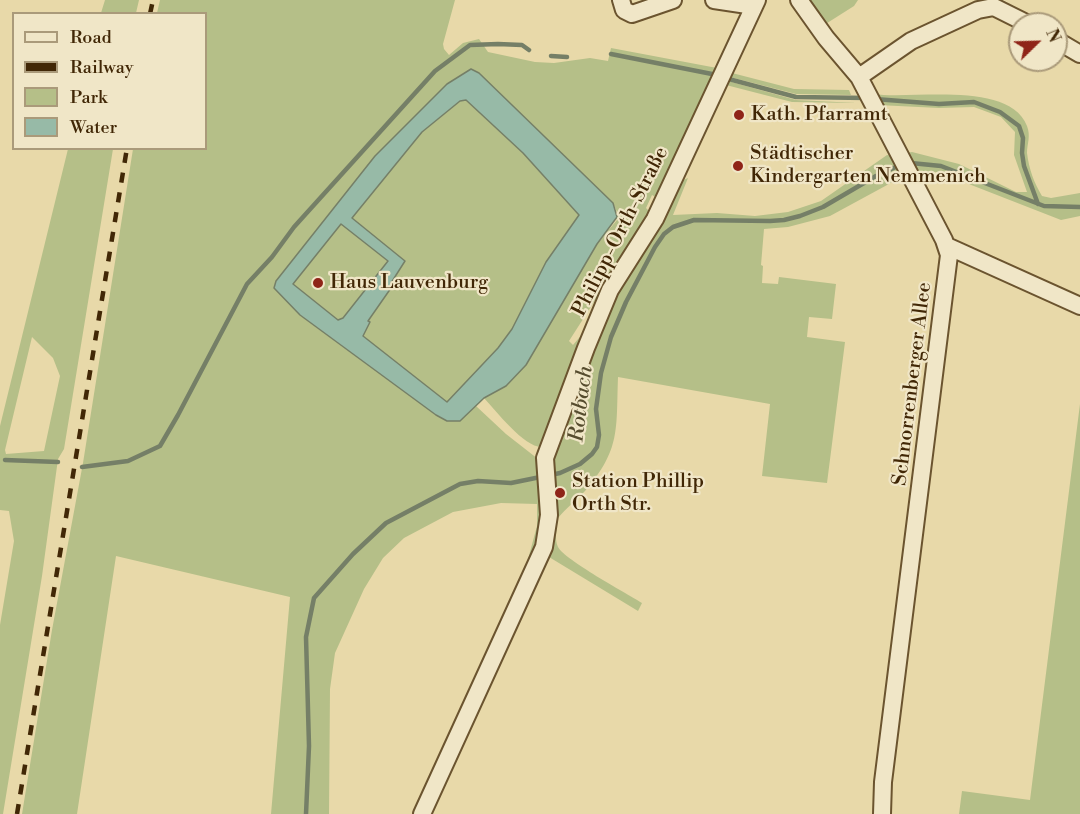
<!DOCTYPE html>
<meta charset="utf-8">
<style>
body{margin:0}
#map{position:relative;width:1080px;height:814px;overflow:hidden;background:#e8d9a9;font-family:"Libre Bodoni",serif}
canvas{display:block}
.legend{position:absolute;left:12px;top:12px;width:195px;height:138px;box-sizing:border-box;background:#f0e6c7;border:2px solid #aa9a7a;margin:0;padding:8px 10px;list-style:none;font-size:18px;color:#412706}
.legend li{display:flex;align-items:center;gap:12px;height:30px}
.legend b{width:30px;border:2px solid #aa9a7a}
.north{position:absolute;left:1008px;top:12px;width:60px;height:60px;box-sizing:border-box;background:#f0e6c7;border:2px solid #aa9a7a;border-radius:50%;rotate:67deg;font-size:16px;font-weight:700;line-height:24px;text-align:center;color:#412706}
.north::after{content:'';display:block;margin:auto;width:21px;height:27px;background:#8f2418;clip-path:polygon(50% 0,100% 100%,50% 72%,0 100%)}
</style>
<div id="map">
<canvas width="1080" height="814"></canvas>
<ul class="legend">
<li><b style="height:8px;background:#f0e6c7"></b>Road</li>
<li><b style="height:8px;background:#412706"></b>Railway</li>
<li><b style="height:16px;background:#b5bf88"></b>Park</li>
<li><b style="height:16px;background:#97baa7"></b>Water</li>
</ul>
<div class="north">N</div>
</div>
<script>
const ctx = document.querySelector('canvas').getContext('2d');
ctx.lineJoin = 'round';
function fill(path, color) {
  ctx.fillStyle = color;
  ctx.fill(path, 'evenodd');
}
function stroke(path, color, width, dash) {
  ctx.strokeStyle = color;
  ctx.lineWidth = width;
  ctx.lineCap = dash ? 'butt' : 'round';
  ctx.setLineDash(dash || []);
  ctx.stroke(path);
}
function write(font, color, halo, rows, align = 'center') {
  ctx.font = font + ' "Libre Bodoni",serif';
  ctx.lineWidth = 4.5;
  ctx.setLineDash([]);
  ctx.textBaseline = 'middle';
  ctx.strokeStyle = halo;
  ctx.fillStyle = color;
  for (const [text, x, y, turn = 0] of rows) {
    ctx.save();
    ctx.translate(x, y);
    ctx.rotate((+turn || 0) * Math.PI / 180);
    ctx.textAlign = isNaN(turn) ? turn : align;
    if (halo) ctx.strokeText(text, 0, 0);
    ctx.fillText(text, 0, 0);
    ctx.restore();
  }
}
const green = new Path2D(`
 M105,0H139L136,13H101Z
 M160,0H455L443,44L444,49L449,55L463,43L479,39L488,52L535,62L554,63L590,58L608,61L611,48L717,68L657,198L652,195L646,208L651,213L569,341L573,345L584,332L542,447C525,448 496,411 484,398L506,386L526,365L597,244L617,220V212L613,203L479,73L471,69L447,84L375,156L276,281L300,315L436,415L447,421H460L476,406L506,434L538,459L543,515L540,539L416,814H412L527,563L537,526V504L501,503L453,512L404,538L383,558L364,589L335,653L330,689L329,814H271L290,597L116,556L77,814H22L52,630L83,463L133,149L206,148V14L157,13Z
 M809,0H858L854,6L824,25Z
 M732,73L794,89L849,90L851,95L796,94L730,77Z
 M728,81L796,100L857,103L792,102L726,85Z
 M873,94C912,100 1009,80 1027,126C1031,136 1027,144 1027,153C1029,169 1034,183 1042,196L1051,198L1080,193V216L1061,220L938,172L918,174L907,153L912,152L959,164L1016,192H1027L1014,155L1015,132L1001,117L974,107L939,108L878,105Z
 M466,100L523,153L579,215L546,262L512,329L498,348L447,402L363,336L368,321L391,288V283L405,261L352,218L422,132L460,101Z
 M68,149H113L64,449L58,459L42,576L3,814H0V625L14,541L9,511L0,510V426ZM32,337L53,358L60,376L44,451L6,454L5,450Z
 M887,155L894,156L904,175L900,178L830,216L788,227L764,229L761,265L763,266L762,283L778,284L779,277L836,284L832,319L809,317L807,337L845,342L827,483L762,476L770,404L618,377C616,430 621,449 585,491C576,501 566,508 558,518C557,527 554,539 558,547C565,560 626,593 642,603L638,611L549,557L429,814L549,555L553,542L550,465L606,310L681,181L688,178L673,215L717,213L755,216L788,212L821,201Z
 M341,223L388,261L343,318L338,320L293,284Z
 M1080,404V814H959L962,791L1030,800Z`);
const water = new Path2D(`
 M471,69L479,73L613,203L617,217L597,244L526,365L506,386L484,398L460,421H447L436,415L300,315L274,288L276,281L375,156L447,84ZM466,100L523,153L579,215L546,262L512,329L498,348L447,402L363,336L370,322L368,321L391,288L393,285L391,283L405,261L352,218L422,132L460,101ZM341,224L388,261L343,318L338,320L293,284Z`);
const stream = new Path2D(`
 M611,54L717,75
 M551,56L567,57
 M725,78L796,97L867,98
 M875,99L939,104L974,102L1000,112L1019,126L1023,138L1022,153L1024,166L1038,204
 M5,460L58,462
 M82,467L128,461L160,446L178,415L247,284L272,257L294,227L435,71L470,45L498,44L522,45L529,50
 M306,814L309,746L306,637L314,598L353,554L386,523L460,484L478,481L511,483L560,473L580,464L592,454L597,447L599,435L596,409L601,373L611,337L626,302L655,247L664,234L673,227L694,220L770,221L784,220L800,216L823,207L876,176L900,165L911,163L941,166L1044,206L1080,207`);
const minor = new Path2D(`
 M621,0L624,10L632,14L673,0
 M714,0L754,6
 M799,0L826,38L859,77L944,240L949,255L883,782L882,814
 M1056,40L1080,54
 M859,77L911,41L978,10L994,7L1028,24
 M947,246L1080,306
 M422,814L544,547L549,515L545,458L586,348L610,290L655,219L757,0`);
const rail = new Path2D(`
 M150,14L153,0
 M17,814L127,148`);
const markers = [
 [739,115,6,"#8f2418"],
 [738,166,6,"#8f2418"],
 [318,283,6,"#8f2418"],
 [560,493,6,"#8f2418"]
];
const poiNames = [
 ["Kath. Pfarramt",751,115],
 ["Städtischer",750,154],
 ["Kindergarten Nemmenich",750,177],
 ["Haus Lauvenburg",330,283],
 ["Station Phillip",572,482],
 ["Orth Str.",572,505]
];
const streetNames = [
 ["Philipp-Orth-Straße",621,232,-63],
 ["Schnorrenberger Allee",913,384,-83]
];
const waterNames = [
 ["Rotbach",582,404,-83]
];
fill(green, '#b5bf88');
fill(water, '#97baa7');
stroke(water, '#757f67', 1.5);
stroke(stream, '#757f67', 4.5);
stroke(minor, '#6b542f', 20);
stroke(minor, '#f0e6c7', 16);
stroke(rail, '#412706', 4.5, [10, 10]);
for (const [x, y, r, color] of markers) {
  const dot = new Path2D();
  dot.arc(x, y, r, 0, 2 * Math.PI);
  ctx.fillStyle = color;
  ctx.fill(dot);
  stroke(dot, '#f0e6c7', 2);
}
write('20px', '#412706', '#f0e6c7', poiNames, 'left');
write('20px', '#412706', '#f0e6c7', streetNames);
write('italic 21px', '#564c2e', '#f0e6c7', waterNames);
</script>
